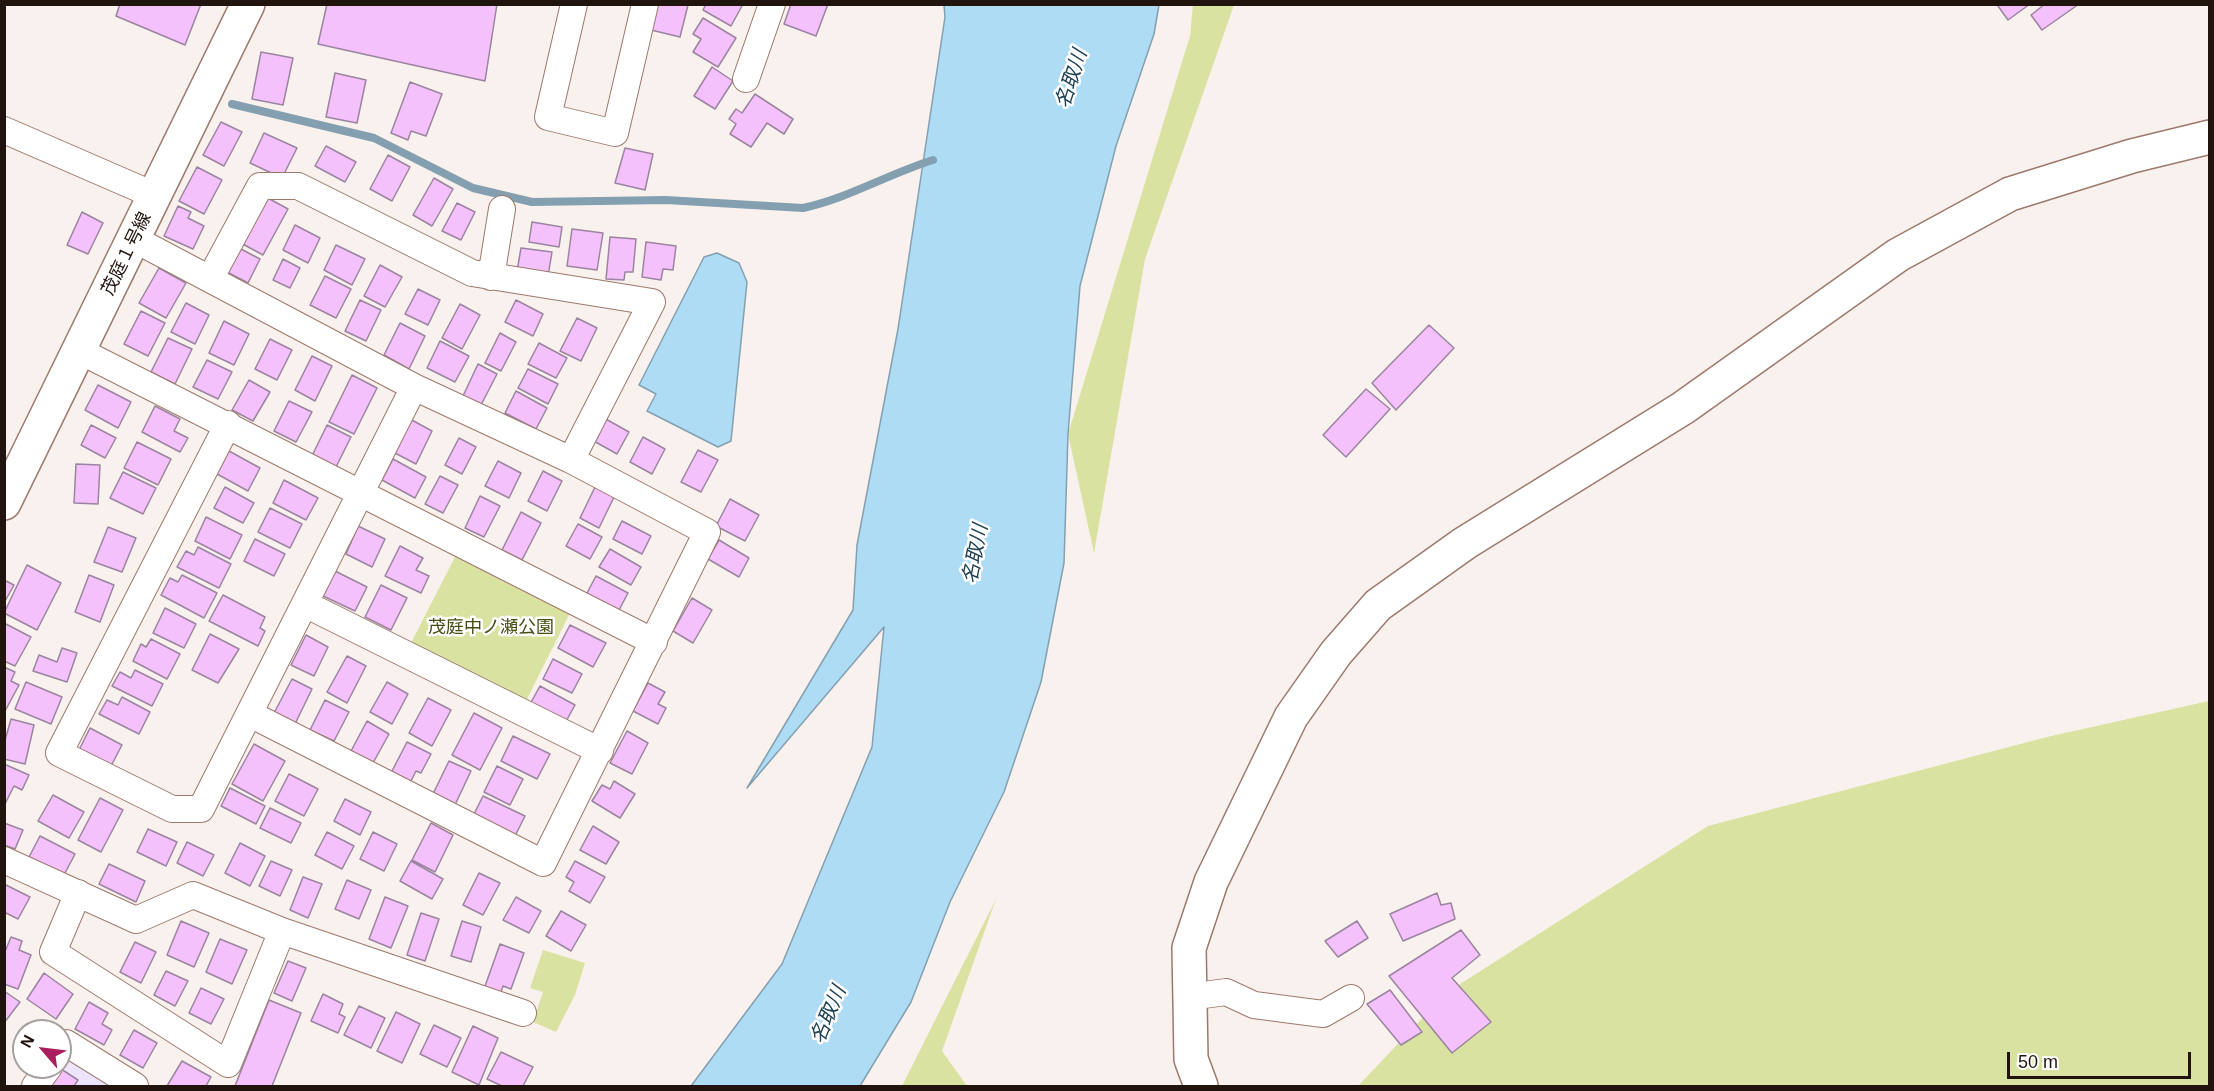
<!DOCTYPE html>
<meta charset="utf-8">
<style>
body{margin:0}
#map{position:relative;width:2214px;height:1091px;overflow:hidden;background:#f9f1ee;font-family:Helvetica,sans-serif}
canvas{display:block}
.frame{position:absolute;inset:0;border:6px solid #21140f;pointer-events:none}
.north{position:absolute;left:12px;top:1019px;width:60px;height:60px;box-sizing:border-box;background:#fff;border:2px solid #a6a19f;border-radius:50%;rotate:298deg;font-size:16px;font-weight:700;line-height:24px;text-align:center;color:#21140f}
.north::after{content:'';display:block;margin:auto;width:21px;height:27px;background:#aa1e60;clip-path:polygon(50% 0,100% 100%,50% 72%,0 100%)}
.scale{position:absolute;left:2007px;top:1052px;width:184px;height:27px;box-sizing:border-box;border:3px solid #21140f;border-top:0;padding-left:8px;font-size:18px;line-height:21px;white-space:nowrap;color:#21140f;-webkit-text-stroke:4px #fff;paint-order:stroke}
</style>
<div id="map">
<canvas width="2214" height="1091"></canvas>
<div class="frame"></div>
<div class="north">N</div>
<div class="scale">50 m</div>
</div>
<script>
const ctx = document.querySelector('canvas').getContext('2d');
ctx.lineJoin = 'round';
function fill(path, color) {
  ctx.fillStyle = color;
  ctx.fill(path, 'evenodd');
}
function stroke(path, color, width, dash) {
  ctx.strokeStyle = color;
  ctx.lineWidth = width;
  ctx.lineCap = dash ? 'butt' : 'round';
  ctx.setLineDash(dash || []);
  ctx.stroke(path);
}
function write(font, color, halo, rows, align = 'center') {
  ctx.font = font + ' Helvetica,"Noto Sans JP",sans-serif';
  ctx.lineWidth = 5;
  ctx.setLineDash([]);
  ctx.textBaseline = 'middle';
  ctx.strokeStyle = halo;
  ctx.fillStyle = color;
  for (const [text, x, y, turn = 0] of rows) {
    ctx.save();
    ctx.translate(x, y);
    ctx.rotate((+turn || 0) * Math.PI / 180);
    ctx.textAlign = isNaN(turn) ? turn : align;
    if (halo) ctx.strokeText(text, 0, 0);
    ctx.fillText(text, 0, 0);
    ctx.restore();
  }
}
const education = new Path2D(`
 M65,1053L120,1086H44Z`);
const green = new Path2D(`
 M1193,5H1234L1145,259L1094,553L1068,434L1190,36Z
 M456,555L570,613L526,701L411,643Z
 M2209,701V1086H1358L1446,993L1708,826L2047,737Z
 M996,899L942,1051L967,1086H902Z
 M543,950L585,963L575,995L556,1032L533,1022L543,992L530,988Z`);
const water = new Path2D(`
 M944,5H1159L1154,34L1116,146L1080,286L1068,434L1064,563L1041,682L1004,792L950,902L911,1002L860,1086H691L782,964L872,747L884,627L747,788L853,610L857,545L898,329L945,17Z
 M717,253L739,263L747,282L731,441L718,447L647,411L656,394L639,385L704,257Z`);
const stream = new Path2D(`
 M232,104L374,138L473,188L532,202L666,200L803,208C849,198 888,174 933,160`);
const building = new Path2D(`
 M120,4H201L185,45L116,16Z
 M327,4H497L485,81L318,44Z
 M657,4L688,5L680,37L651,30Z
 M706,4H743L731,26L703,10Z
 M791,4H828L816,36L784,24Z
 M2000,4H2030L2008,20L1998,6Z
 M2045,4H2079L2042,30L2031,15Z
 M703,18L736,38L718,67L693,52L701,39L693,34Z
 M261,52L293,58L283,105L252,99Z
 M712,67L733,81L715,109L694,96Z
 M335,73L366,80L357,123L326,117Z
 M410,82L442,94L426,136L411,131L408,140L391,133Z
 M755,94L793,119L784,134L767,123L751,147L730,134L736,124L729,119L736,109L742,113Z
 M221,122L242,132L224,166L203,155Z
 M264,133L297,148L282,178L250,163Z
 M326,146L356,162L345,182L315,166Z
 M625,148L653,154L645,190L615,183Z
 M388,155L410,167L392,201L370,189Z
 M197,167L222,180L204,214L179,201Z
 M434,178L453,189L432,226L413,215Z
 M266,197L288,209L263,255L239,242Z
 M457,203L475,212L461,240L442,231Z
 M178,206L191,212L188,218L204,226L193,249L164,236Z
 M82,212L103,223L88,254L67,245Z
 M532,222L562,227L559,247L529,242Z
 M295,225L320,238L308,263L283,250Z
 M572,229L603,233L597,270L567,266Z
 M610,237L636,239L633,272H625L624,280L606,279Z
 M646,242L676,246L673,270L663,269L661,280L642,277Z
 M336,245L365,259L352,285L324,270Z
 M239,248L260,259L248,283L227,272Z
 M521,248L552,252L548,276L517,271Z
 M283,259L300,268L290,288L273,280Z
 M380,265L402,277L385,307L364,296Z
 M159,268L186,283L166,318L139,303Z
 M325,276L351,289L336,318L310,305Z
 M418,289L440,300L428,325L405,314Z
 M360,300L381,310L366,341L345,331Z
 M516,300L543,314L533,336L505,322Z
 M186,303L209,315L195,344L171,332Z
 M460,304L480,315L462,349L442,338Z
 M141,311L165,323L148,356L124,344Z
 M577,318L597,328L581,361L560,351Z
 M224,321L249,334L234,365L209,353Z
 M400,323L425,336L409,369L384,355Z
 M1429,325L1454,348L1396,410L1372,383Z
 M500,333L516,342L501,371L485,363Z
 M168,338L192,349L175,384L151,372Z
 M270,339L292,350L277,380L255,369Z
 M440,341L469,356L455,382L427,368Z
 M539,343L567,358L556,378L528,364Z
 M312,356L332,366L315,401L295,390Z
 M207,360L232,372L218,399L193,387Z
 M478,364L497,374L481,405L463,396Z
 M528,369L558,384L548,404L518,388Z
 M352,375L377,388L354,434L329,422Z
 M249,380L270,392L253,421L232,410Z
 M98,385L131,402L118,428L85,410Z
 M1366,389L1390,409L1346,457L1323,435Z
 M516,391L547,408L536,429L505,413Z
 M289,401L312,412L296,442L274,431Z
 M155,406L180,419L174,431L188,438L180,452L142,432Z
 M604,418L629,432L617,454L592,440Z
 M410,419L432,431L416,464L393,452Z
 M91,425L116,438L105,458L81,445Z
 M327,425L351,437L335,469L311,458Z
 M643,437L665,449L652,474L630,462Z
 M459,438L476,447L462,474L445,465Z
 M137,442L171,459L158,485L124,468Z
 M698,450L718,460L701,492L681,482Z
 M229,451L260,468L248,491L217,474Z
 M393,459L426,477L415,498L382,480Z
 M498,461L521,473L509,498L485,486Z
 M76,464L100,465L98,504L74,503Z
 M543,471L562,481L547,511L528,501Z
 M123,472L156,488L143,514L110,498Z
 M440,476L458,485L443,513L425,504Z
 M284,480L318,498L306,520L273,503Z
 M596,485L615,495L599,528L580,518Z
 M225,487L254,503L243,523L214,508Z
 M480,496L500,506L484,537L465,528Z
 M730,499L759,515L745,541L716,526Z
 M270,508L302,524L290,548L258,532Z
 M521,512L541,523L522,560L502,550Z
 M206,517L242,535L230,559L195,541Z
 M622,521L651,536L642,554L613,539Z
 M578,524L602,537L590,559L566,546Z
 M358,526L385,539L372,567L346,554Z
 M108,527L136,538L122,572L94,562Z
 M255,539L285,554L274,576L244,561Z
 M719,540L749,558L739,577L708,559Z
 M400,546L423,558L416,570L429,576L421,593L385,576Z
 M198,547L231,564L219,588L177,567L186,551L194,555Z
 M610,549L641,567L631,585L599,567Z
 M27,565L61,583L37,630L4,613Z
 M335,571L367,587L355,611L323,596Z
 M89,575L114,585L100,622L75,612Z
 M182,575L217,593L204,618L161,595L170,578L178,582Z
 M596,576L628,593L618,612L586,595Z
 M4,580L14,585L4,603Z
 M381,585L407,598L391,630L365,617Z
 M223,595L265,617L260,628L265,631L258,646L209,621Z
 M692,598L712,610L693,643L673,631Z
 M165,608L196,624L184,648L153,633Z
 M4,623L31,637L15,666L4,661Z
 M570,625L606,643L593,667L558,648Z
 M210,634L239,649L218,683L192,670Z
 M306,635L328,647L314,676L291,665Z
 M151,639L180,654L167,679L133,661L141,644L146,647Z
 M62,648L77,653L67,682L33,671L39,655L57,662Z
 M347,656L366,666L347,703L327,692Z
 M553,659L582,674L572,693L543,679Z
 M4,667L15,672L11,681L19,685L4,713Z
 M135,670L163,684L152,706L112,686L120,672L131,678Z
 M292,679L312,689L294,726L273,715Z
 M26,682L62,697L51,724L15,709Z
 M387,682L408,694L392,724L370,712Z
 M648,683L665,692L658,704L666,708L658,724L633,711Z
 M540,686L575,705L564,725L529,706Z
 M122,697L150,712L139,734L99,714L107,700L118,705Z
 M428,698L451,710L432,746L409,733Z
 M325,700L349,712L334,741L310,730Z
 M474,713L502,728L480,770L452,755Z
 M11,719L34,725L25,764L4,759V744Z
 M367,721L389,734L373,763L351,751Z
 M90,728L122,745L111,766L79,750Z
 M627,731L648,743L632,774L610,763Z
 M513,736L550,754L537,779L501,761Z
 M407,742L431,754L421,773L416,771L410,783L391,773Z
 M254,744L285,761L263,801L232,784Z
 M449,761L471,771L454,807L432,796Z
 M4,764L29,775L22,790L14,786L4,806Z
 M497,766L523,779L510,805L484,792Z
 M289,774L318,789L304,816L275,801Z
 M614,781L635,794L620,818L592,801L602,785L610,789Z
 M230,788L265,806L256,824L221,806Z
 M53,795L84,812L69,838L38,821Z
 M483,796L525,816L515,836L473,816Z
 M100,798L123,810L101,852L78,840Z
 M345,799L371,812L360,835L334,821Z
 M270,808L301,823L291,843L260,828Z
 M4,823L23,830L15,849L4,845Z
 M431,823L453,835L435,872L412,860Z
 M593,826L619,842L606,864L580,850Z
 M148,829L177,842L166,866L137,852Z
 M327,832L354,846L342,869L315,855Z
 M373,832L397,844L384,871L360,859Z
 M40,836L75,854L64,875L29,857Z
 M187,842L214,855L203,876L177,863Z
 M240,843L265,856L250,886L225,873Z
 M271,861L292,870L280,896L259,886Z
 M411,861L443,879L432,899L400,881Z
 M575,861L605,877L590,903L569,891L574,882L566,877Z
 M109,864L145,881L136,902L99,884Z
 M479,873L500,883L483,915L463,905Z
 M303,877L322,884L308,918L290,910Z
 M347,880L371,890L359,919L335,909Z
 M4,884L30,897L18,919L4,912Z
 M1437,893L1441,905L1451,903L1455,919L1403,941L1390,914Z
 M385,897L408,906L391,948L369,939Z
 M516,897L541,911L529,933L503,920Z
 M561,911L586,925L571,951L546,936Z
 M421,913L439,919L425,961L407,955Z
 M181,921L209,933L194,967L167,955Z
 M462,921L481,927L471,962L451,956Z
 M1357,921L1368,938L1338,957L1325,941Z
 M1461,930L1480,955L1452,978L1491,1022L1452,1053L1389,976Z
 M11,937L22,941L19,950L31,955L18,989L4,984V954Z
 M220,939L247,950L232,984L206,972Z
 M135,942L156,952L141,983L120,972Z
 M500,944L524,953L511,989L503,986L500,995L484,989Z
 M288,961L306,968L292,1001L274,993Z
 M166,971L188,981L175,1006L154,995Z
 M44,973L73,994L56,1019L27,999Z
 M201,988L224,999L211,1024L189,1013Z
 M1390,990L1422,1032L1401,1045L1367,1004Z
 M4,991L20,1002L4,1023Z
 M323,994L343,1004L339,1014L345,1017L338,1033L311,1021Z
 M269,1000L301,1013L272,1086H235Z
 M89,1002L108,1013L102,1024L112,1030L104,1045L75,1029Z
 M359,1006L385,1018L371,1048L344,1035Z
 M396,1012L420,1024L402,1063L377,1051Z
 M434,1025L461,1038L447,1067L420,1054Z
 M473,1026L498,1038L479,1085L452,1072Z
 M134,1030L157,1043L143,1068L120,1055Z
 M501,1052L533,1067L523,1086H502L487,1079Z
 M182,1061L211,1077L206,1086H167Z
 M61,1069L78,1080L74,1086H50Z`);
const minor = new Path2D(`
 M574,4L548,117L615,133L645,4
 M746,79L772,4
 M4,130L156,196
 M134,239L414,387L571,460L707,532L543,863L250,714
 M491,277L502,209
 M210,279L260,186H298L472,273L652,302L571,460
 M80,351L654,642
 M228,424L59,753L172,809H201L414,387
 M305,604L600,751
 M4,860L136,920L193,895L282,931L523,1013
 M78,893L53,952L228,1064L282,931
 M1189,997L1226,992L1254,1005L1323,1014L1351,998
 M60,1051L66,1043L135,1086
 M35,1086L49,1067`);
const tertiary = new Path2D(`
 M4,503L248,4
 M1201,1086L1191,1059L1189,948L1211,882L1291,717L1336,653L1378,605L1465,543L1683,408L1898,255L2010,194L2132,156L2210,137`);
const streetNames = [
 ["茂庭１号線",127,254,-64]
];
const parkNames = [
 ["茂庭中ノ瀬公園",491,628]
];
const waterNames = [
 ["名取川",1072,79,-72],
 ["名取川",976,554,-79],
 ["名取川",829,1015,-67]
];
fill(education, '#ece5fb');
fill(green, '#d9e2a1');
fill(water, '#aedcf5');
stroke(water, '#84a0b0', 1.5);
stroke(stream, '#84a0b0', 8);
fill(building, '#f4c1fd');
stroke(building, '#9b849f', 1.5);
stroke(minor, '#9c796c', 28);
stroke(tertiary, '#9c796c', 36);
stroke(minor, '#fff', 26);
stroke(tertiary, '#fff', 33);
write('18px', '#21140f', '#fff', streetNames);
write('18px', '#484d16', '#fff', parkNames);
write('italic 20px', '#1f4355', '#fff', waterNames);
</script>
